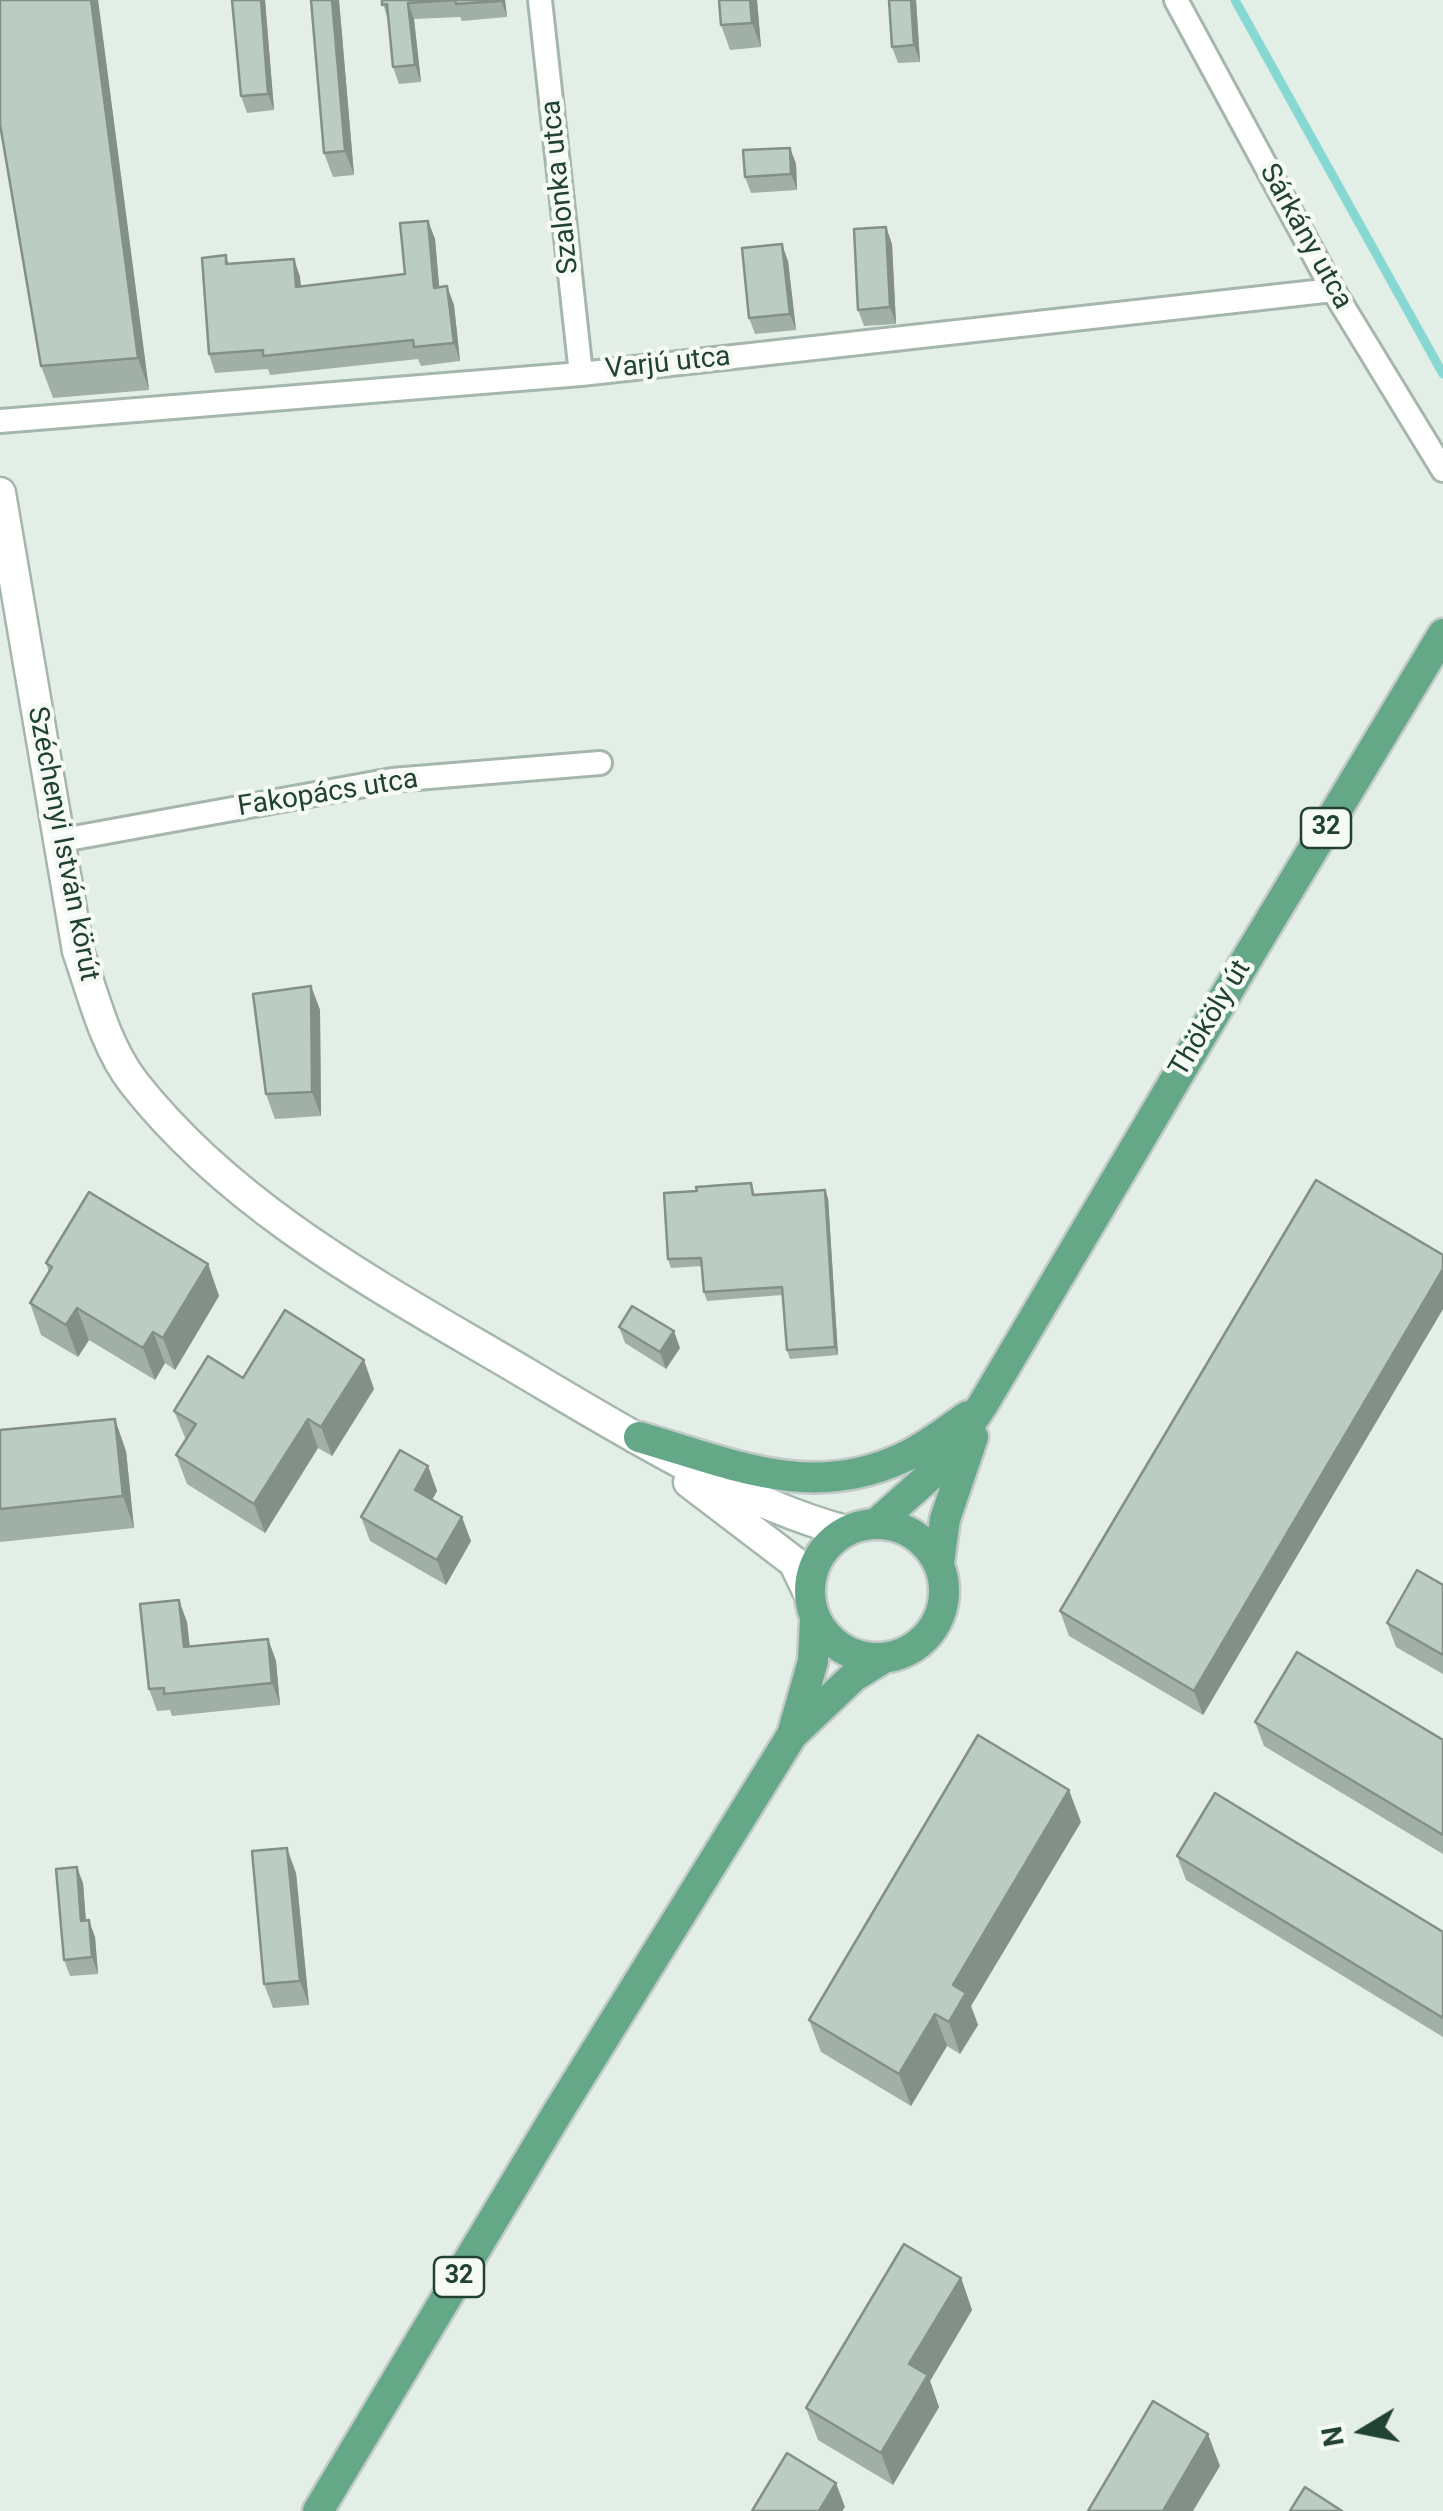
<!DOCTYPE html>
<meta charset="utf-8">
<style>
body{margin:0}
#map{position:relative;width:1443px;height:2511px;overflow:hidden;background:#e3eee7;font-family:Roboto,sans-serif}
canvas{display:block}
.north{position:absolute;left:1313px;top:2381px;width:100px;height:100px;-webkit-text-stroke:8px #f5faf6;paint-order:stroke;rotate:260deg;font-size:28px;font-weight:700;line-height:40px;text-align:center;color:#214232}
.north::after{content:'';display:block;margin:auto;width:35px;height:45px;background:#214232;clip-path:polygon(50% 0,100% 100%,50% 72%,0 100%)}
</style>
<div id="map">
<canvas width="1443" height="2511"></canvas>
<div class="north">N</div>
</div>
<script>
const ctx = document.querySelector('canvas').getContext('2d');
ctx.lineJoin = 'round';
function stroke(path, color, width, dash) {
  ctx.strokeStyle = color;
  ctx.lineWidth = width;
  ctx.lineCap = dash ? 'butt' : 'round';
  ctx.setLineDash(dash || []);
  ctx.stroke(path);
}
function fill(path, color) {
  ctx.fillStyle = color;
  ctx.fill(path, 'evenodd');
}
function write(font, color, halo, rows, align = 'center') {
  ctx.font = font + ' Roboto,sans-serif';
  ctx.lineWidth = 9;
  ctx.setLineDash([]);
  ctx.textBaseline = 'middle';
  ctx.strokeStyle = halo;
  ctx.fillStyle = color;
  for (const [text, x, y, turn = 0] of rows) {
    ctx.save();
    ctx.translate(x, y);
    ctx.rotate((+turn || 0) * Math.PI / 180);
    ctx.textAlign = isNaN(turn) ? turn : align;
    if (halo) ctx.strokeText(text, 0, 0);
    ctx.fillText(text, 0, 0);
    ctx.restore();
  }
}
const stream = new Path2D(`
 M1235,0L1443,374`);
const minor = new Path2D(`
 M540,0L581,374
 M1176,0L1333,290L1443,470
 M0,421L581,374L1333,290
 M57,841L392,780L600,763`);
const tertiary = new Path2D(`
 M0,493L78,951C93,994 105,1046 134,1083C236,1213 387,1291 527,1374C623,1431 738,1502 845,1531
 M689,1482L794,1562L809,1593`);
const primary = new Path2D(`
 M639,1437C730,1463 810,1501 902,1458C925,1448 947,1430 968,1416
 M877,1523L942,1465L982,1406L1248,957L1443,634
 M810 1591a67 67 0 1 1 134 0a67 67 0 1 1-134 0Z
 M939,1563L945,1519L973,1437
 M793,1734L853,1677L882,1659
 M318,2511L558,2112L792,1735L813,1661L815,1620`);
const wall = new Path2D(`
 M98,0L149,390L53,398L41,366Z
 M265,0L274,110L247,113L241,96Z
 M311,0H339L354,175L333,177L324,153Z
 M382,0H505L507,17L462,21L460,17L414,19L421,82L399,84L393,67L388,21Z
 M719,0H757L761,47L730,50L721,25Z
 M916,0L920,62L898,63L892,47Z
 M790,148L796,164L797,190L751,193L745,177Z
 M428,221L435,239L439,287L454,305L460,361L421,366L418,359L270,375L268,369L215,373L209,354L226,255L229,264L294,259L300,277L301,287L405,274Z
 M886,227L892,244L896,324L864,326L858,310Z
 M788,261L796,330L755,334L749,318Z
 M311,986L320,1010L321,1116L275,1119L266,1094Z
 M751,1183L755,1195L828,1198L838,1355L790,1359L787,1350L782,1295L707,1301L704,1292L702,1266L671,1268L668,1259L697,1191Z
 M1443,1255V1309L1203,1715L1069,1636L1060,1611Z
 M46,1263L208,1264L219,1296L175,1370L165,1363L155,1380L89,1340L78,1357L41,1335L30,1303L49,1272Z
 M619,1327L680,1348L666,1369L625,1343Z
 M243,1378L374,1389L332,1456L318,1448L265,1533L187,1484L176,1455L186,1440L174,1411Z
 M0,1430L126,1451L134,1528L0,1542Z
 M428,1466L437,1491L432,1500L471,1541L446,1585L370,1541L361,1517Z
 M1443,1585V1674L1396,1647L1387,1623Z
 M187,1622L190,1647L268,1639L276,1661L280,1705L172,1716L170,1710L157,1711L149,1689Z
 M1255,1722L1443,1740V1854L1264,1746Z
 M1081,1822L971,2006L978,2025L960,2054L947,2046L911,2106L821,2052L809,2020Z
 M1177,1856L1443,1932V2037L1186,1880Z
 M296,1873L309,2005L273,2008L264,1984Z
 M83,1883L86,1921L95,1937L98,1974L70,1976L64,1960Z
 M961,2278L972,2310L930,2381L939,2407L893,2485L818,2440L806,2408Z`);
const shadedWall = new Path2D(`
 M91,0H98L149,390L138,358Z
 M261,0H265L274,110L268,94Z
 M332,0H339L354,175L345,151Z
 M501,0H505L507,17Z
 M750,0H757L761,47L752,23Z
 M911,0H916L920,62L914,45Z
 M408,3L414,19L421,82L415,65Z
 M790,148L796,164L797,190L791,174Z
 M428,221L435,239L441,306L434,288Z
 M886,227L892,244L896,324L890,307Z
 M782,244L788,261L796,330L790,314Z
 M294,259L300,277L302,306L296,287Z
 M447,286L454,305L460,361L454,343Z
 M311,986L320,1010L321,1116L312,1092Z
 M825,1190L828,1198L838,1355L835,1347Z
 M208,1264L219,1296L175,1370L163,1338Z
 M1443,1269V1309L1203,1715L1194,1691Z
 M77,1308L89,1340L78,1357L66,1325Z
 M674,1331L680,1348L666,1369L660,1352Z
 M153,1332L165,1363L155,1380L143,1348Z
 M364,1360L374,1389L332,1456L321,1427Z
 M115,1419L126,1451L134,1528L123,1496Z
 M308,1419L318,1448L265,1533L254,1504Z
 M428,1466L437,1491L424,1514L415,1490Z
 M462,1517L471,1541L446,1585L437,1560Z
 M179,1600L187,1622L192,1669L184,1647Z
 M268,1639L276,1661L280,1705L272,1683Z
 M1069,1790L1081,1822L971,2006L978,2025L960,2054L949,2022L953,1985Z
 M287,1848L296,1873L309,2005L300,1981Z
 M77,1867L83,1883L87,1937L81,1921Z
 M89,1920L95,1937L98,1974L92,1957Z
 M935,2014L947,2046L911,2106L899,2074Z
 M961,2278L972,2310L930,2381L939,2407L893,2485L881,2453L909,2364Z
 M1208,2434L1220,2466L1193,2511H1163Z
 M836,2483L845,2507L842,2511H819Z`);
const building = new Path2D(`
 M0,0H91L138,358L41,366L0,124Z
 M232,0H261L268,94L241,96Z
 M311,0H332L345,151L324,153Z
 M382,0H454L408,3L415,65L393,67L387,4L382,5Z
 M455,0H501V1L456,4Z
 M719,0H750L752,23L721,25Z
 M889,0H911L914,45L892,47Z
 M790,148L791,174L745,177L743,150Z
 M428,221L434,288L447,286L454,343L414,347L413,340L263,356V350L209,354L202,258L226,255V264L294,259L296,287L405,274L400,223Z
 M886,227L890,307L858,310L854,229Z
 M782,244L790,314L749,318L742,248Z
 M311,986L312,1092L266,1094L253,994Z
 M1316,1180L1443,1255V1269L1194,1691L1060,1611Z
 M751,1183L753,1195L825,1190L835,1347L787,1350L782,1287L704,1292L701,1258L668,1259L664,1193L697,1191L696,1187Z
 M89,1192L208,1264L163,1338L153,1332L143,1348L77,1308L66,1325L30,1303L52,1267L46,1263Z
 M632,1306L674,1331L660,1352L619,1327Z
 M285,1310L364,1360L321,1427L308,1419L254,1504L176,1455L196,1424L174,1411L208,1356L243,1378Z
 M115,1419L123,1496L0,1509V1430Z
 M400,1450L428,1466L415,1490L462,1517L437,1560L361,1517Z
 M1417,1570L1443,1585V1655L1387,1623Z
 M179,1600L184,1647L268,1639L272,1683L164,1694V1688L149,1689L140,1604Z
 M1297,1652L1443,1740V1835L1255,1722Z
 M978,1735L1069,1790L953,1985L966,1993L949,2022L935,2014L899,2074L809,2020Z
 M1215,1793L1443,1932V2018L1177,1856Z
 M287,1848L300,1981L264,1984L252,1851Z
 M77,1867L81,1921L89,1920L92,1957L64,1960L56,1869Z
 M904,2244L961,2278L909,2364L928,2375L881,2453L806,2408Z
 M1153,2401L1208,2434L1163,2511H1088Z
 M787,2453L836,2483L819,2511H752Z
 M1305,2487L1342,2511H1290Z`);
const shields = [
 [1326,828,50],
 [459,2277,50]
];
const shieldNames = [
 ["32",1326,828],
 ["32",459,2277]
];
const streetNames = [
 ["Szalonka utca",561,187,-96],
 ["Sárkány utca",1305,237,61],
 ["Varjú utca",668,364,-6],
 ["Fakopács utca",328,794,-9],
 ["Széchenyi István körút",62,844,79],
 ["Thököly út",1211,1019,-59]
];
stroke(stream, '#87d8d3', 9);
stroke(minor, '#a5b7ad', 28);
stroke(tertiary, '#a5b7ad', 35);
stroke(primary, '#c1cac6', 35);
stroke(minor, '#fff', 22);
stroke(tertiary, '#fff', 30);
stroke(primary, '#64a888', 30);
fill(wall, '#a1b0a7');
fill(shadedWall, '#839088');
fill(building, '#bbcdc2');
stroke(building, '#839088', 2.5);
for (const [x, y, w] of shields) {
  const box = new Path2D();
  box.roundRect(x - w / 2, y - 20, w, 40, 8);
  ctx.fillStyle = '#f5faf6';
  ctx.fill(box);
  stroke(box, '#214232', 2.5);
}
write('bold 25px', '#214232', null, shieldNames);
write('28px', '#214232', '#f5faf6', streetNames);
</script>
